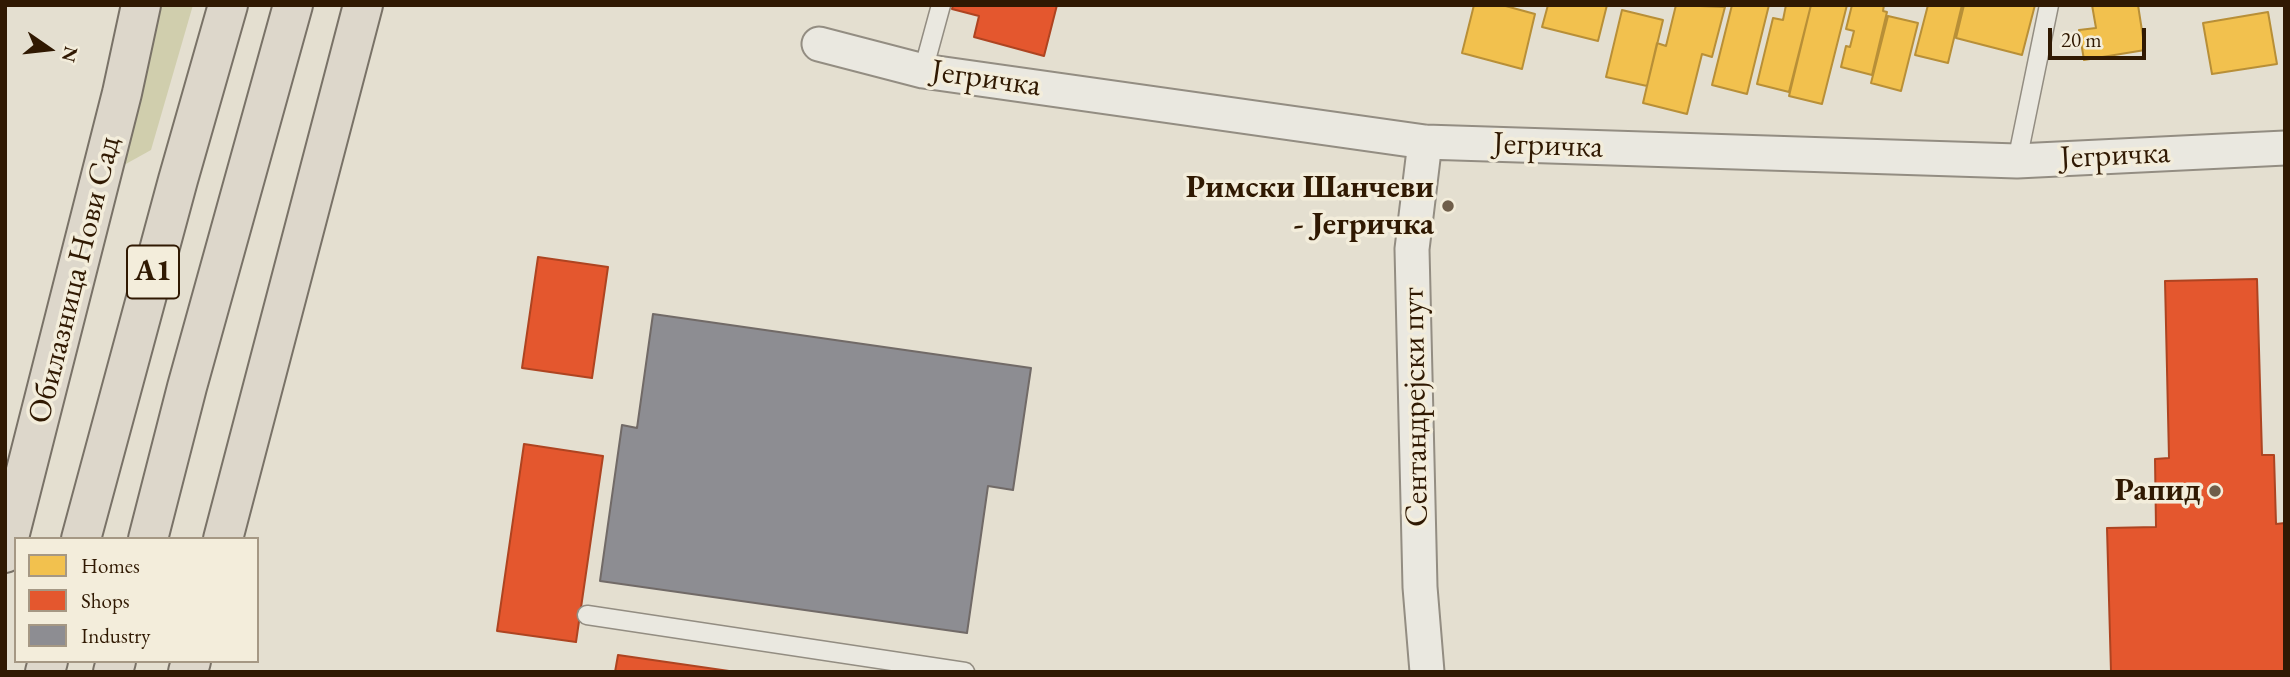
<!DOCTYPE html>
<meta charset="utf-8">
<style>
body{margin:0}
#map{position:relative;width:2290px;height:677px;overflow:hidden;background:#e4dfd0;font-family:"EB Garamond",serif}
canvas{display:block}
.frame{position:absolute;inset:0;border:7px solid #301902;pointer-events:none}
.legend{position:absolute;left:14px;top:537px;width:245px;height:126px;box-sizing:border-box;background:#f3eddb;border:2px solid #a59884;margin:0;padding:9px 12px;list-style:none;font-size:21px;color:#301902}
.legend li{display:flex;align-items:center;gap:14px;height:35px}
.legend b{width:35px;border:2px solid #a59884}
.north{position:absolute;left:14px;top:14px;width:70px;height:70px;-webkit-text-stroke:5px #f3eddb;paint-order:stroke;rotate:104deg;font-size:19px;font-weight:700;line-height:28px;text-align:center;color:#301902}
.north::after{content:'';display:block;margin:auto;width:24px;height:32px;background:#301902;clip-path:polygon(50% 0,100% 100%,50% 72%,0 100%)}
.scale{position:absolute;left:2048px;top:28px;width:98px;height:32px;box-sizing:border-box;border:4px solid #301902;border-top:0;padding-left:9px;font-size:21px;line-height:24px;white-space:nowrap;color:#301902;-webkit-text-stroke:5px #f3eddb;paint-order:stroke}
</style>
<div id="map">
<canvas width="2290" height="677"></canvas>
<div class="frame"></div>
<ul class="legend">
<li><b style="height:19px;background:#f2c14e"></b>Homes</li>
<li><b style="height:19px;background:#e4572e"></b>Shops</li>
<li><b style="height:19px;background:#8d8d92"></b>Industry</li>
</ul>
<div class="north">N</div>
<div class="scale">20 m</div>
</div>
<script>
const ctx = document.querySelector('canvas').getContext('2d');
ctx.lineJoin = 'round';
function fill(path, color) {
  ctx.fillStyle = color;
  ctx.fill(path, 'evenodd');
}
function stroke(path, color, width, dash) {
  ctx.strokeStyle = color;
  ctx.lineWidth = width;
  ctx.lineCap = dash ? 'butt' : 'round';
  ctx.setLineDash(dash || []);
  ctx.stroke(path);
}
function write(font, color, halo, rows, align = 'center') {
  ctx.font = font + ' "EB Garamond",serif';
  ctx.lineWidth = 7;
  ctx.setLineDash([]);
  ctx.textBaseline = 'middle';
  ctx.strokeStyle = halo;
  ctx.fillStyle = color;
  for (const [text, x, y, turn = 0] of rows) {
    ctx.save();
    ctx.translate(x, y);
    ctx.rotate((+turn || 0) * Math.PI / 180);
    ctx.textAlign = isNaN(turn) ? turn : align;
    if (halo) ctx.strokeText(text, 0, 0);
    ctx.fillText(text, 0, 0);
    ctx.restore();
  }
}
const green = new Path2D(`
 M160,5H193L151,150L124,165Z`);
const homes = new Path2D(`
 M1474,5H1502L1535,14L1522,69L1462,53Z
 M1548,5H1607L1598,41L1542,27Z
 M1676,5L1725,7L1712,57L1702,54L1687,114L1643,103L1657,43L1666,46Z
 M1732,5H1769L1747,94L1712,85Z
 M1786,5H1811L1789,92L1757,84L1773,18L1783,20Z
 M1811,5H1847L1822,104L1789,96Z
 M1852,5H1884L1883,11L1887,12L1872,75L1841,67L1846,46L1850,47L1854,31L1846,29Z
 M1928,5H1962L1948,63L1915,55Z
 M1964,5H2035L2022,55L1956,38Z
 M2092,5H2138L2145,50L2084,60L2079,30L2096,28Z
 M1622,10L1663,20L1647,86L1606,77Z
 M2268,12L2277,64L2212,74L2203,23Z
 M1888,16L1918,23L1901,91L1871,83Z`);
const shops = new Path2D(`
 M953,5H1057L1044,56L974,37L979,16L952,9Z
 M538,257L608,267L592,378L522,368Z
 M2257,279L2262,455H2274L2276,524L2285,523V672H2111L2107,528L2156,527L2155,459L2169,458L2165,281Z
 M524,444L603,456L576,642L497,631Z
 M618,655L736,672H615Z`);
const industry = new Path2D(`
 M653,314L1031,368L1013,490L988,486L967,633L600,581L622,425L637,428Z`);
const lane = new Path2D(`
 M923,71L941,5
 M2017,161L2049,5
 M587,615L965,672`);
const street = new Path2D(`
 M819,44L923,71L1425,142L2017,161L2285,148
 M1425,142L1412,249L1420,587L1427,672`);
const primary = new Path2D(`
 M223,539L363,5
 M5,553L122,93L141,5
 M188,672L191,661`);
const highway = new Path2D(`
 M81,539L178,180L228,5
 M148,539L187,387L293,5
 M45,672L48,661
 M113,672L116,661`);
const markers = [
 [1448,206,7,"#6f5e4a"],
 [2215,491,7,"#6f5e4a"]
];
const shields = [
 [153,272,52]
];
const shieldNames = [
 ["A1",153,272]
];
const streetNames = [
 ["Јегричка",986,79,8],
 ["Јегричка",1548,146,2],
 ["Јегричка",2115,156,-3],
 ["Обилазница Нови Сад",75,280,-76],
 ["Сентандрејски пут",1416,407,-91]
];
const poiNames = [
 ["Римски Шанчеви",1434,188],
 ["- Јегричка",1434,225],
 ["Рапид",2201,491]
];
fill(green, '#d0cead');
fill(homes, '#f2c14e');
stroke(homes, '#b88f37', 2);
fill(shops, '#e4572e');
stroke(shops, '#ae4421', 2);
fill(industry, '#8d8d92');
stroke(industry, '#716a67', 2);
stroke(lane, '#938d82', 21);
stroke(street, '#938d82', 37);
stroke(primary, '#797267', 42);
stroke(highway, '#797267', 42);
stroke(lane, '#eae8e0', 18);
stroke(street, '#eae8e0', 33);
stroke(primary, '#ddd7cb', 38);
stroke(highway, '#ddd7cb', 38);
for (const [x, y, r, color] of markers) {
  const dot = new Path2D();
  dot.arc(x, y, r, 0, 2 * Math.PI);
  ctx.fillStyle = color;
  ctx.fill(dot);
  stroke(dot, '#f3eddb', 2.5);
}
for (const [x, y, w] of shields) {
  const box = new Path2D();
  box.roundRect(x - w / 2, y - 26.5, w, 53, 5);
  ctx.fillStyle = '#f3eddb';
  ctx.fill(box);
  stroke(box, '#301902', 2);
}
write('bold 30px', '#301902', null, shieldNames);
write('32px', '#301902', '#f3eddb', streetNames);
write('bold 32px', '#301902', '#f3eddb', poiNames, 'right');
</script>
